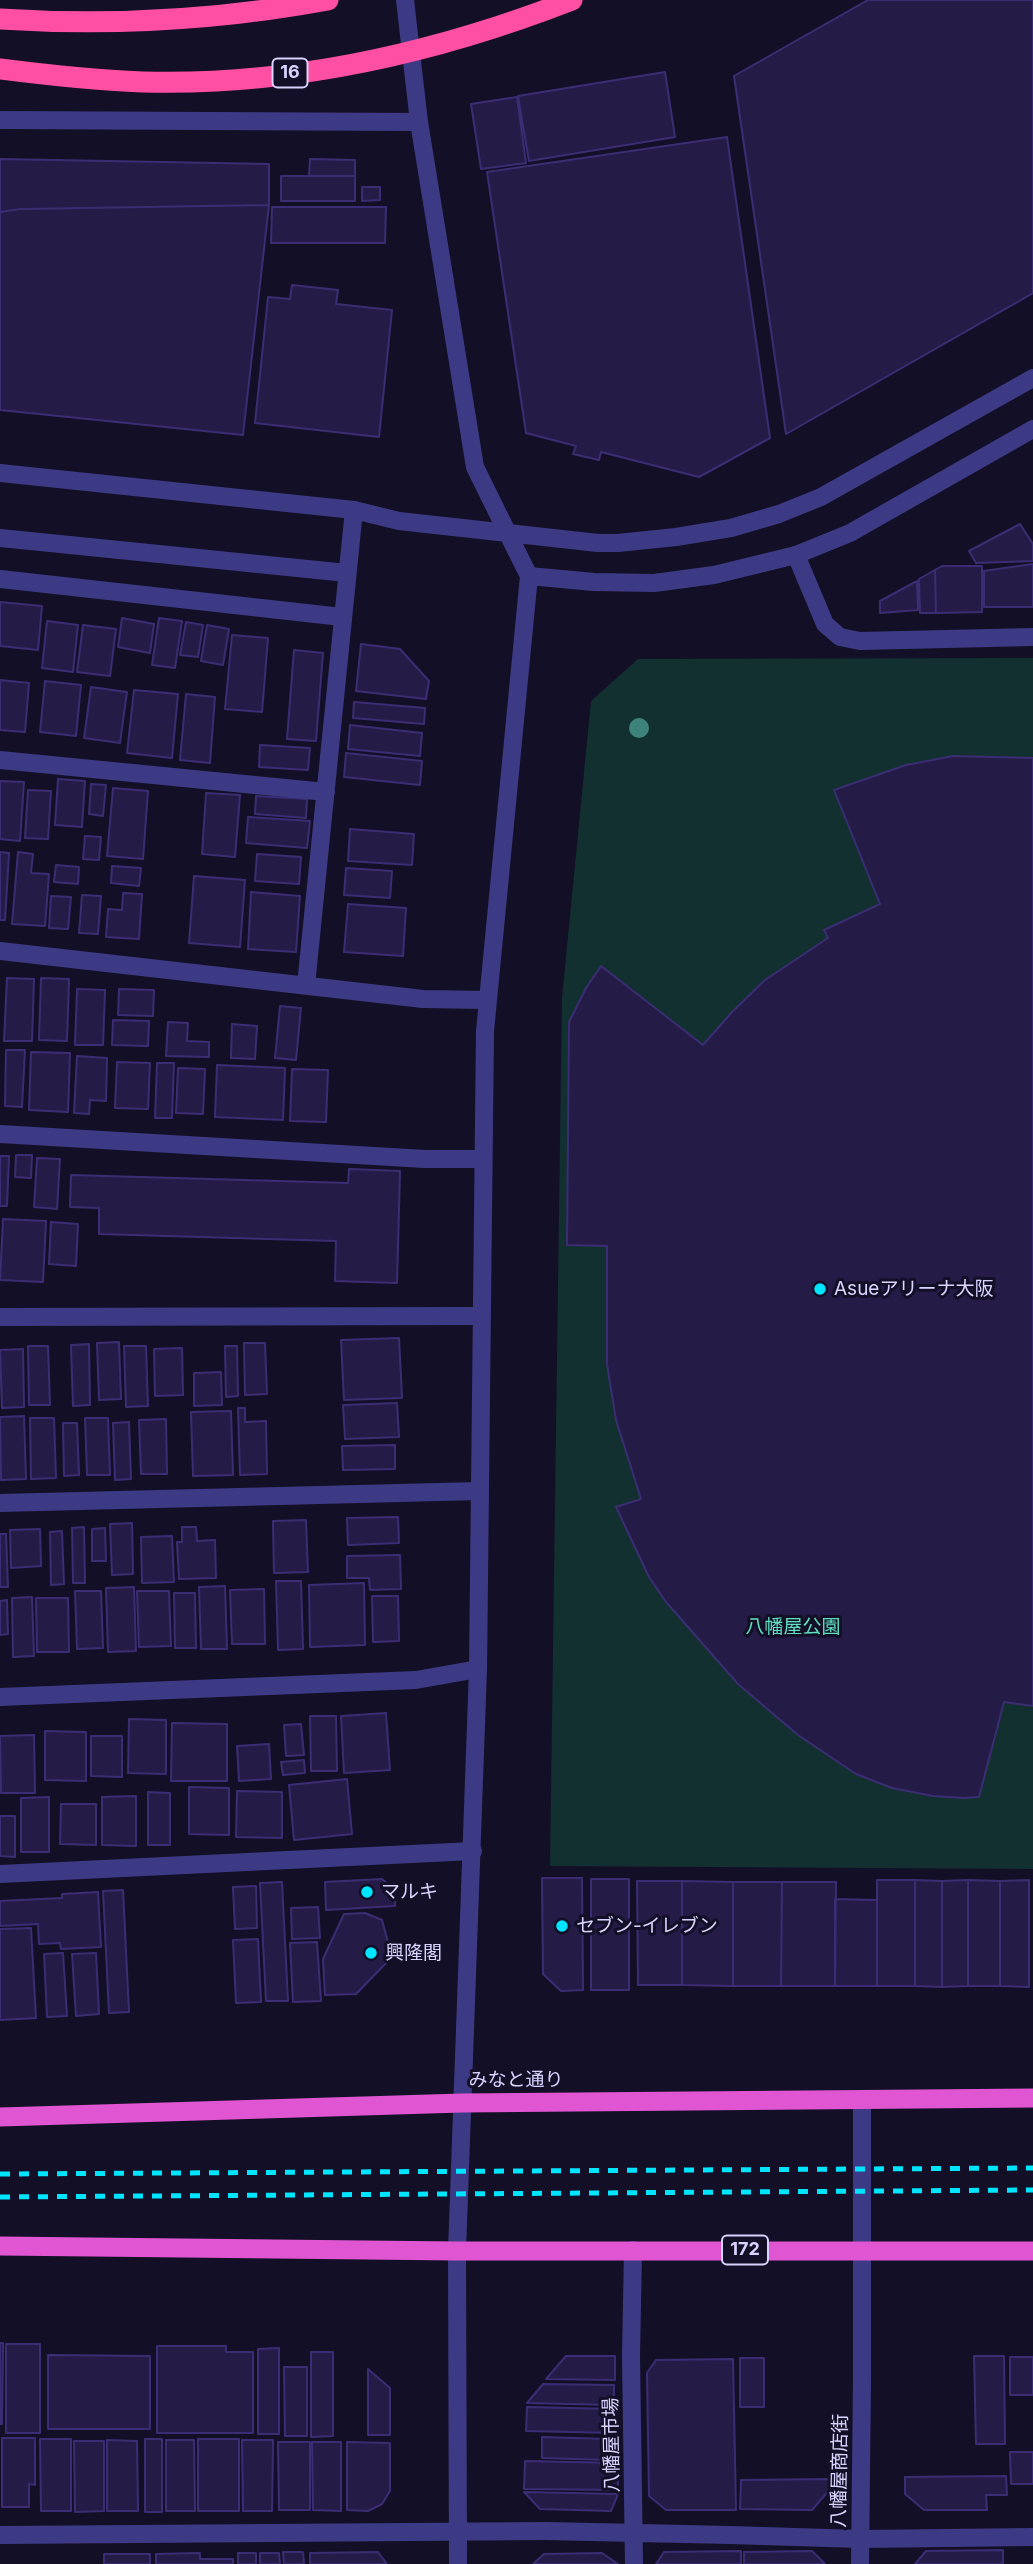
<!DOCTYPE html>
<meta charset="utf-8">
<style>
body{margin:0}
canvas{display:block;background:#130f26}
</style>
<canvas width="1033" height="2564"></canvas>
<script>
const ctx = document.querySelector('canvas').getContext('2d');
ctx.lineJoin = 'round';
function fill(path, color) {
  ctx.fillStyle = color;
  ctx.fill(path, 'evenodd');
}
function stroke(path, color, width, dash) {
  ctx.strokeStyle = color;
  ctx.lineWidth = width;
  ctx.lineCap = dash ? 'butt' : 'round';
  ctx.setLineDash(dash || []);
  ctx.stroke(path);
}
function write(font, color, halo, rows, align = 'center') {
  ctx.font = font + ' Inter,"Noto Sans JP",sans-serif';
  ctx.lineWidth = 6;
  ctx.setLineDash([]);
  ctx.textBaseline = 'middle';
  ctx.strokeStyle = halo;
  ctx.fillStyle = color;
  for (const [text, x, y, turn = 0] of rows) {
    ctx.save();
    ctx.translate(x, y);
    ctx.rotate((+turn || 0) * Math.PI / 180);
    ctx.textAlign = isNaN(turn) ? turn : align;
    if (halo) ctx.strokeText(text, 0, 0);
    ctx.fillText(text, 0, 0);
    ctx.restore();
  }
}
const green = new Path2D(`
 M1033,658V1869L550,1866L562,998L591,701L638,659Z`);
const building = new Path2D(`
 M868,0H1033V293L786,434L734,76Z
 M665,72L675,137L529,161L518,96Z
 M517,97L526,163L481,169L471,104Z
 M727,137L770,438L699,477L601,452L599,460L573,454L576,446L526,433L487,172Z
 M0,159L269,164V205L21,209L0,212Z
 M310,159L355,160V176H309Z
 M281,176H355V201H281Z
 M362,187H380V200L362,201Z
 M269,205L243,435L0,410V212L21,209Z
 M272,207H386L385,243H271Z
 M292,285L338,290L336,304L392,310L379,437L255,423L268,297L290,299Z
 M1020,524L1033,544V561L976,563L969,551Z
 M1033,564V607H984V571Z
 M942,566H982V612L936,613L935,570Z
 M935,570L936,613H920L919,579Z
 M917,581L918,610L880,613V601Z
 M0,602L42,606L38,650L0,646Z
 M122,618L154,624L150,653L118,647Z
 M159,618L182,621L175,668L152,665Z
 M47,621L78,625L73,672L42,668Z
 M186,622L203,625L198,657L180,655Z
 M83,625L116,629L110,676L77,672Z
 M207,625L229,629L223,665L201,661Z
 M232,635L268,638L262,712L225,709Z
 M361,644L400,649L429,681L426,699L356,691Z
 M294,650L323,653L316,741L287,739Z
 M0,680L29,683L25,732L0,730Z
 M45,681L81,685L76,736L40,732Z
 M91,687L127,692L120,743L84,738Z
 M134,690L178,694L172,758L127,753Z
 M186,694L215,697L210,763L180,760Z
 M354,702L425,708L424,724L353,718Z
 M350,725L422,733L420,756L348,749Z
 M260,745L310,748L308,770L259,767Z
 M346,753L422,761L420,785L344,777Z
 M953,756L1033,758V1706L1004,1702L979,1797L964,1798L933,1796L892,1788L856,1774L798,1735L738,1684L666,1602L649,1577L616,1507L641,1499L616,1420L607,1364V1246L567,1245L569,1022L586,988L601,966L703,1045L732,1012L765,980L828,938L824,930L880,904L834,790L906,765Z
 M58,779L85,781L82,827L55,825Z
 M0,781L24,782L20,841L0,839Z
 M91,784L106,785L103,816L89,814Z
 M113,788L148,791L143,859L107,856Z
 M28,790L51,791L48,839L25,838Z
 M206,793L240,795L235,857L202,854Z
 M256,796L307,799L306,818L255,814Z
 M248,817L310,821L307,848L246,843Z
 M350,829L414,834L412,865L348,861Z
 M85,836L101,837L99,860L83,859Z
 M0,852L9,853L5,920H0Z
 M18,852L33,854L31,873L49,874L45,926L12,924Z
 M257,854L301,857L299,884L255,881Z
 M56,865L79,867L78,884L54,882Z
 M112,866L141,868L139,886L111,883Z
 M346,868L392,871L390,898L344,895Z
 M194,876L245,880L240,947L189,943Z
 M251,892L300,896L296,952L248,949Z
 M123,893L142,894L139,939L106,937L108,909L122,910Z
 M82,895L101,896L98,934L79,933Z
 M51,896L71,897L68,929L49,928Z
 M348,904L406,908L403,956L344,952Z
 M7,978L34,979L32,1041H4Z
 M41,978L69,979L67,1041L39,1040Z
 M77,989L105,990L103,1045H75Z
 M119,989L154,990L153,1016L118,1015Z
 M280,1006L301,1008L296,1060L275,1058Z
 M113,1020L149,1021L148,1046L112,1045Z
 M168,1022L188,1023L187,1041L209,1042V1057L166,1056Z
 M232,1024L257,1026L255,1059L231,1058Z
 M6,1050H25L22,1107L5,1106Z
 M31,1052L70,1053L68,1112L29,1110Z
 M77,1056L107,1058L106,1101L90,1100L89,1114L74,1113Z
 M117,1062L150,1063L148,1109L115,1108Z
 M157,1063H174L172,1118H155Z
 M217,1065L285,1068L283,1120L215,1117Z
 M178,1068L205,1069L203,1114L176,1113Z
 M292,1069L328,1070L326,1122L290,1121Z
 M16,1155H32L31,1178L15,1177Z
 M0,1156H9L7,1206H0Z
 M37,1158L60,1159L57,1209L34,1207Z
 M349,1169L400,1171L397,1283L335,1281L336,1241L99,1234V1208L70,1207L71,1175L348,1183Z
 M3,1219L46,1221L43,1282L0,1280Z
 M51,1222L78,1224L76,1266L49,1264Z
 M399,1338L402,1398L344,1400L341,1340Z
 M119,1342L121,1399L99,1400L97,1343Z
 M244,1343H265L267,1394L245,1395Z
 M89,1344L90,1405L73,1406L71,1345Z
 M28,1346H48L50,1405H29Z
 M124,1346H146L148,1406L126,1407Z
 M225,1346H237L238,1396L226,1397Z
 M182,1348L183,1395L155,1396L154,1349Z
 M23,1349L24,1407L2,1408L0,1350Z
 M221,1372L222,1405L194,1406V1373Z
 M397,1403L399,1437L345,1439L343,1405Z
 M238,1408H245V1422L266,1421L267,1474L240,1475Z
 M231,1411L233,1475L193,1476L191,1412Z
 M24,1416L26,1479L1,1480L0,1417Z
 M30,1418H54L56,1478L31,1479Z
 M85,1418H108L110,1475H87Z
 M166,1419L167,1474H141L139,1420Z
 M129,1422L131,1479L115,1480L113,1423Z
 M63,1423H77L79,1475L64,1476Z
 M395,1445V1469L343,1470L342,1446Z
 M398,1517L399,1543L348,1545L347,1518Z
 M306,1520L308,1572L274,1573L273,1521Z
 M132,1523L133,1574L112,1575L110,1524Z
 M84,1527L85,1583H73L72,1528Z
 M182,1527H196L197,1541L215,1540L216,1578L179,1579L177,1542H182Z
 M105,1528L106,1561H92V1529Z
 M40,1529L41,1566L11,1568L10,1530Z
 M62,1531L64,1584L51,1585L50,1532Z
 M0,1534H6L8,1587H0Z
 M172,1536L174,1582L142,1583L141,1537Z
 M400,1555L401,1589L370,1590L369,1578H347V1556Z
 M276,1581H301L303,1649L278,1650Z
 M364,1583L365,1645L310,1647L309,1585Z
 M225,1586L227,1649H201L199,1587Z
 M134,1587L136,1651L108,1652L106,1588Z
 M264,1589L265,1644H232L230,1590Z
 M75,1591H101L103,1648L77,1649Z
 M137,1591H169L171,1646L139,1647Z
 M174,1593H195L196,1648H175Z
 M372,1596H398L399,1641L373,1642Z
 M32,1597L34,1656L13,1657L12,1598Z
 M36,1598H68L69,1652H37Z
 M7,1600L8,1634L0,1635V1601Z
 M386,1713L390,1770L344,1773L341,1716Z
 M310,1716H336L337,1771H311Z
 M129,1719L166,1720V1774L128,1773Z
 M172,1723L227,1724V1781H171Z
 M301,1724L304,1755L286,1756L284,1725Z
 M45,1731L86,1732V1781L45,1780Z
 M34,1735L35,1793H1L0,1736Z
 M91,1736H122V1777L91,1776Z
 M269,1744L271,1779L239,1781L237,1746Z
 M304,1760L305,1773L283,1775L281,1762Z
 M347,1779L352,1834L294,1840L289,1785Z
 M189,1787L229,1788V1835L189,1834Z
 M237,1791L282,1792V1838L236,1837Z
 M148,1792L170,1793V1845H148Z
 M136,1796V1846L102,1845V1797Z
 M49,1797V1852H21V1798Z
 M61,1804H96V1845L60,1844Z
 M0,1816H15V1857L0,1856Z
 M542,1878H582L583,1990L561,1991L543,1974Z
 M382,1879L395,1890V1906L326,1910L325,1882Z
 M591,1879H629V1990H591Z
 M877,1880H915V1986H877Z
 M915,1880L942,1881V1987L915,1986Z
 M968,1880V1986L942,1987V1881Z
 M968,1880L1000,1881V1986H968Z
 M1029,1880V1987L1000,1986V1881Z
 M637,1881H682V1985H638Z
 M682,1881L733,1882V1986L682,1985Z
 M282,1882L288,2001H266L260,1883Z
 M733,1882H782L781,1986H733Z
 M782,1882H836L835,1986H781Z
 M256,1886L257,1928L235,1929L233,1887Z
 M123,1890L129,2012L109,2013L103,1891Z
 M98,1892L101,1947L61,1949L60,1943L39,1944L38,1924L0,1926V1901L62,1898V1894Z
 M835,1899L877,1900V1986H835Z
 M318,1907L320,1938L292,1939L291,1908Z
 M365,1913L382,1920L392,1957L356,1994L325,1995L323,1959L344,1914Z
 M31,1928L36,2018L0,2020V1929Z
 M258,1939L261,2002L236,2003L233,1940Z
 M317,1942L321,2001L293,2002L290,1943Z
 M63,1953L67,2016L47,2017L44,1954Z
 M96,1953L99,2014L76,2016L72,1954Z
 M0,2343H3L2,2424H0Z
 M6,2344H40V2433H6Z
 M157,2346H226V2352H253V2433H157Z
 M279,2348V2434H258V2349Z
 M311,2352H333V2436L311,2437Z
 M48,2355L150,2356V2429H48Z
 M566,2356H615V2380L546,2379Z
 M974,2356H1004L1005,2444H976Z
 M1010,2357H1033V2395H1010Z
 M740,2358H764V2407H740Z
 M733,2359L736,2510H666L649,2496L647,2373L656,2360Z
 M284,2367H307V2436H285Z
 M368,2369L390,2388V2435H368Z
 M543,2384L614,2385V2405L527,2403Z
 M527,2407L615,2409V2433L526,2431Z
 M542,2437L608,2439L607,2460L542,2458Z
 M2,2438H35V2485L29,2484V2507H2Z
 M40,2439H71V2511H41Z
 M145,2439H162V2512H145Z
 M198,2439H239V2511H198Z
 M107,2440L137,2441L138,2511H107Z
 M166,2440H194L195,2511H166Z
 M242,2440H273L272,2511H243Z
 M74,2441H104V2511L75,2512Z
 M278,2442H310V2510H279Z
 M312,2442H341V2511L313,2510Z
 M347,2442L390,2443V2491L382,2504L368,2511L347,2510Z
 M1010,2452H1033V2484H1011Z
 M525,2461L618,2463V2490L524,2489Z
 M1006,2476L1007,2495H986L987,2510H924L905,2494V2477Z
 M831,2479V2488L812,2510L740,2509L741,2480Z
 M524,2492L618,2494L611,2511L540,2509Z
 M1003,2550V2564H915L926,2551Z
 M741,2551V2564H656L664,2552Z
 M812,2551L825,2564H744V2552Z
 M283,2552H303L304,2564H284Z
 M378,2552L387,2564H310V2553Z
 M200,2553V2559H233V2564H156V2554Z
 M238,2553H256V2564H238Z
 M260,2553H279L280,2564H260Z
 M602,2553L618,2564H533L544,2554Z
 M104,2554H150V2564H104Z`);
const pedestrian = new Path2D(`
 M631,2356L634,2564
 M546,2531L730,2535
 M860,2564L862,2379`);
const minor = new Path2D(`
 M405,0L419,122L475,467L508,534
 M0,120L419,122
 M0,538L347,573
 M796,555L825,624L840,637L860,641L1033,637
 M0,579L342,617
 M0,760L326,792
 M0,951L423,999L487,1000
 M306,985L354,510
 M0,1134L425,1159H482
 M0,1317L480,1316
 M0,1503L479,1491
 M0,1874L473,1851
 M631,2356L633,2250
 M862,2379V2100
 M0,2535L546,2531
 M730,2535L860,2539L1033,2537`);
const tertiary = new Path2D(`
 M0,473L354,510L399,521L598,543H618L676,537L731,528L779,514L821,497L1033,378
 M529,576L594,582L654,583L714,575L796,555L850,533L1033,429
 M0,1697L416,1680L478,1669
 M458,2564L457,2251L478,1669L485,1031L529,576L508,534`);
const trunk = new Path2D(`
 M0,2117L462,2103L1033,2098
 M0,2246L457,2251H1033`);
const motorway = new Path2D(`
 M0,19C110,26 220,20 328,0`);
const rail = new Path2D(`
 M0,2174L1033,2168
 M0,2197L1033,2190`);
const motorwayBridge = new Path2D(`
 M0,69C47,75 95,80 143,82C289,86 436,53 572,0`);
const trees = [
 [639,728]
];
const markers = [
 [820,1289,7,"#00e5ff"],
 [367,1892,7,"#00e5ff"],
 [562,1926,7,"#00e5ff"],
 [371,1953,7,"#00e5ff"]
];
const shields = [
 [290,73,35],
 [745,2250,46]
];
const shieldNames = [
 ["16",290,73],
 ["172",745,2250]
];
const poiNames = [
 ["Asueアリーナ大阪",834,1289],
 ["マルキ",381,1892],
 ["セブン-イレブン",576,1926],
 ["興隆閣",385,1953]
];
const parkNames = [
 ["八幡屋公園",793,1627]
];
const streetNames = [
 ["みなと通り",516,2080],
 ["八幡屋市場",612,2445,-91],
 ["八幡屋商店街",840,2471,-89]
];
fill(green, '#12302f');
fill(building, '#241b47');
stroke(building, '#3b2d73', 2);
stroke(pedestrian, '#3d3a85', 18);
stroke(minor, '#3d3a85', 18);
stroke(tertiary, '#3d3a85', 18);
stroke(trunk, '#e055d1', 19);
stroke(motorway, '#ff4fa3', 21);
stroke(rail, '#00e5ff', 5, [10, 9]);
stroke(motorwayBridge, '#ff4fa3', 21);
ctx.fillStyle = '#3d827b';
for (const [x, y] of trees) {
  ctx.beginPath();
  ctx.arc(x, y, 10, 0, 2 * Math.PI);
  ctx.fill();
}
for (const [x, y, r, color] of markers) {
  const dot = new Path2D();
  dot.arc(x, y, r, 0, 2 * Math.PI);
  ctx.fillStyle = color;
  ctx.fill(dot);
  stroke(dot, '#130f26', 2.5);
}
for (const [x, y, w] of shields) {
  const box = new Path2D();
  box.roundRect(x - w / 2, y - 14.5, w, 29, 5);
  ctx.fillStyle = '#130f26';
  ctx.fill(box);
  stroke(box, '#d9d4ff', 2);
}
write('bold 18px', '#d9d4ff', null, shieldNames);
write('19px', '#d9d4ff', '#130f26', poiNames, 'left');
write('19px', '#5fe0c0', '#130f26', parkNames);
write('19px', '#d9d4ff', '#130f26', streetNames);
</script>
